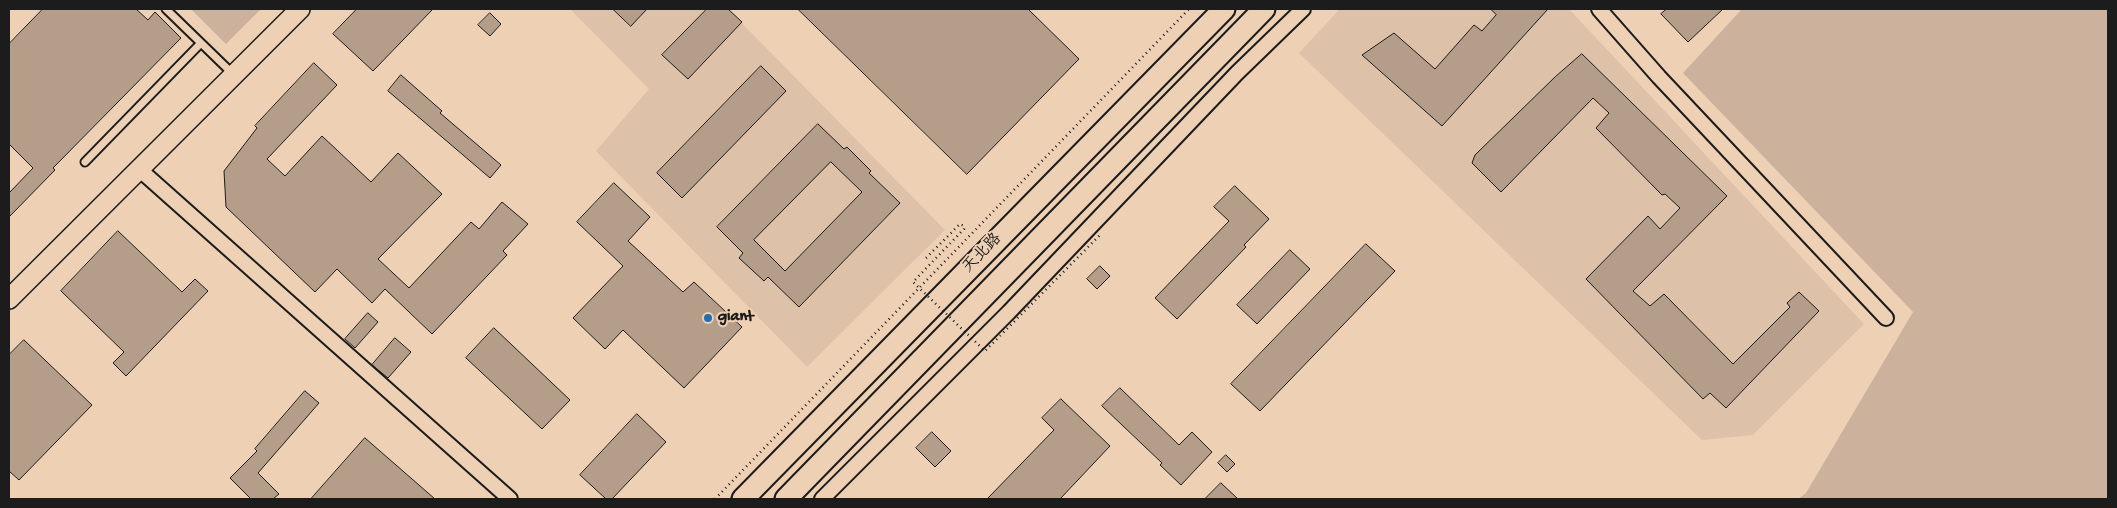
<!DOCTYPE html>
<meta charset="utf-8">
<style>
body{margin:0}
#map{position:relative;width:2117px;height:508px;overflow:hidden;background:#eed0b5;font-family:"Gochi Hand",sans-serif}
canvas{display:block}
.frame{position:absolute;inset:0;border:10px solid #1c1c1c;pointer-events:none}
</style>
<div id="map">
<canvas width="2117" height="508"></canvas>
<div class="frame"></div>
</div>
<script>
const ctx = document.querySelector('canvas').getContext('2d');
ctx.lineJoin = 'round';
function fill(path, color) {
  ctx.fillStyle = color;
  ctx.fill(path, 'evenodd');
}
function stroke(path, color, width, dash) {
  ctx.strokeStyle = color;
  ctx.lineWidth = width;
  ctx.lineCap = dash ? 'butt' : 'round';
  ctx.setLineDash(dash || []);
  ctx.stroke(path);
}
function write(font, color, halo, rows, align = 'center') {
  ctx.font = font + ' "Gochi Hand","LXGW WenKai TC",sans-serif';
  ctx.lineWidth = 4;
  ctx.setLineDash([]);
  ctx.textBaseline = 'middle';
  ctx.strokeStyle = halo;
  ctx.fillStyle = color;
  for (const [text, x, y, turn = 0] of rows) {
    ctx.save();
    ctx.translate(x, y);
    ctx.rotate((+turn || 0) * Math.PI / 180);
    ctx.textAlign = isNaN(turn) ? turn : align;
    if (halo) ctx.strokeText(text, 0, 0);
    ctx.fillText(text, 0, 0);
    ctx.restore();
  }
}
const built = new Path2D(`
 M570,9H728L945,230L807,367L596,151L649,89Z
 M1340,9H1569L1864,324L1753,435L1702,440L1299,53Z`);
const green = new Path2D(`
 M191,9H261L226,44Z
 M1742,9H2108V499H1798L1806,493L1913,312L1683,73Z`);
const building = new Path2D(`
 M43,9H136L148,20L155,12L181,38L53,168L55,170L9,217V193L33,168L9,144V44Z
 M357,9H433L373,71L333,34Z
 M613,9H647L631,26Z
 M707,9H728L742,22L688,79L662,55Z
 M798,9H1028L1079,59L967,174Z
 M1491,9H1548L1442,126L1362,55L1394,33L1435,69L1474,25L1482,31L1496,15Z
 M1667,9H1723L1688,42L1661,14Z
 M490,13L501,24L490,36L478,25Z
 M1582,54L1727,196L1633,291L1650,306L1664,294L1733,364L1790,307L1787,303L1799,292L1819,311L1726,408L1710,393L1703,399L1586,279L1648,216L1660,229L1680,208L1665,194L1662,195L1596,128L1609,113L1593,98L1501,192L1472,163L1475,155L1555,77Z
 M314,63L337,85L267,159L285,176L322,136L371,182L398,153L442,194L378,259L409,288L471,222L479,229L502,202L528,224L503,251L507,255L432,334L385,289L372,303L337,269L315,292L226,207L224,171L257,128L255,126Z
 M761,66L786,91L682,198L657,173Z
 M401,75L442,111L440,113L501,165L490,178L388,91Z
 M818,124L844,149L847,147L871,171L869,173L900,203L799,307L768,277L764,281L739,258L743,253L717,227ZM831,162L862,192L785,271L754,240Z
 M614,183L650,217L628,241L683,292L694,282L742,327L684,388L623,330L605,349L573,318L623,266L577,222Z
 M1235,186L1269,219L1244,245L1246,247L1177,319L1155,298L1229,221L1214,207Z
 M118,231L182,292L195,279L208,291L126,376L113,363L124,352L61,291Z
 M1366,244L1395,271L1260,411L1231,384Z
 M1290,250L1310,269L1257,324L1237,305Z
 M1100,266L1110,276L1097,289L1087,279Z
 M368,313L378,322L355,348L345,339Z
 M494,328L570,400L542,429L466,358Z
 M395,338L411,352L388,378L372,365Z
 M24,340L92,405L19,480L9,471V355Z
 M1120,388L1179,445L1192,432L1212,452L1181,485L1160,465L1162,463L1102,406Z
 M305,391L319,403L258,473L279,494L273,499H251L230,478L257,451L255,449Z
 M1061,399L1110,446L1060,499H987L1054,430L1042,418Z
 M637,414L666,442L612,499H606L580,475Z
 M932,432L951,451L935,467L916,448Z
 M365,438L435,499H311Z
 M1226,455L1235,464L1227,472L1218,463Z
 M1221,483L1238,499H1205Z`);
const path = new Path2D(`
 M715,499L1189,9`);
const lane = new Path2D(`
 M166,9L234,75
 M85,162L201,43`);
const street = new Path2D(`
 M1599,9L1659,77L1886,318
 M139,169L510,499
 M822,499L1009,312L1237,73L1303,9`);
const secondary = new Path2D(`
 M9,299L300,9`);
const primary = new Path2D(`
 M743,499L1224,9
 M786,499L1264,9`);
const pathBridge = new Path2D(`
 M926,258L960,224L964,226V229L913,282L985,351L1101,234`);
const markers = [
 [708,318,5,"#1f6fb2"]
];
const streetNames = [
 ["天北路",983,254,-46]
];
const poiNames = [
 ["giant",718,318]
];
fill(built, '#ddc1a8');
fill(green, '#ccb29c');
fill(building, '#b49e8a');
stroke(building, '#1c1c1c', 1);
stroke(lane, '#1c1c1c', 11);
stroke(street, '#1c1c1c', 18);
stroke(secondary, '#1c1c1c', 22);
stroke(primary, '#1c1c1c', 25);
stroke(path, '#1c1c1c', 2.5, [1, 4]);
stroke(lane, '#eed0b5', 7);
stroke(street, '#eed0b5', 14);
stroke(secondary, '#eed0b5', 19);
stroke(primary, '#eed0b5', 21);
stroke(pathBridge, '#1c1c1c', 2.5, [1, 4]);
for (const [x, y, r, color] of markers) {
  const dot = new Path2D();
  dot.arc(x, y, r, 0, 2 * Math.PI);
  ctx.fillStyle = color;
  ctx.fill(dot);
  stroke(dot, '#eed0b5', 2);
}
write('16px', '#1c1c1c', '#eed0b5', streetNames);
write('bold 16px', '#1c1c1c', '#eed0b5', poiNames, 'left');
</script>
